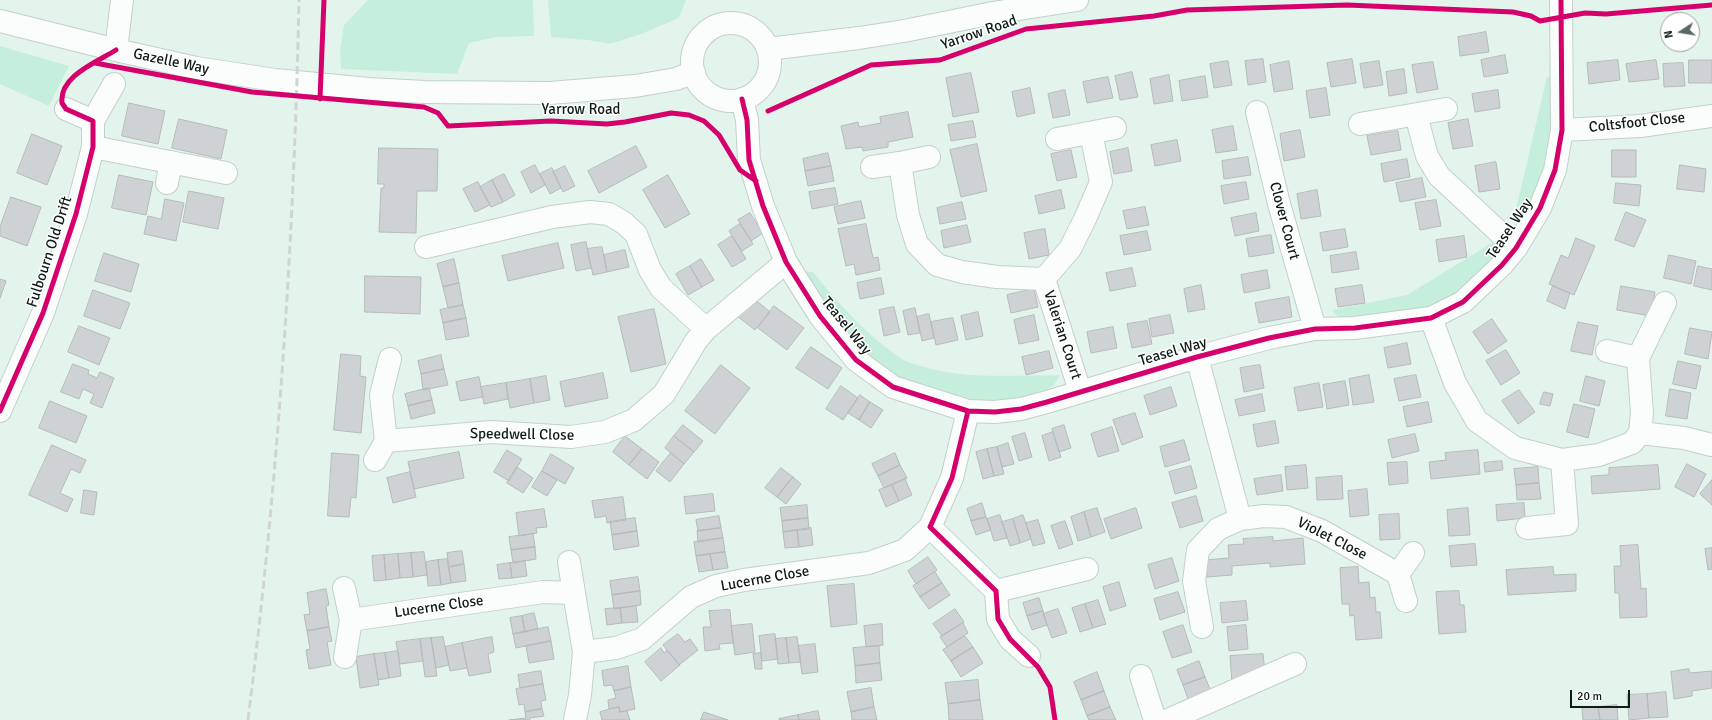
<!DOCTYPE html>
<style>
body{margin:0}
#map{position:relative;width:1712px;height:720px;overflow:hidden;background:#e3f4ec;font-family:Signika,sans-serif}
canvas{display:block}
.north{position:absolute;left:1660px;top:12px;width:40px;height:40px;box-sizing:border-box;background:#fff;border:1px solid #9fa4a2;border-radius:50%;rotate:258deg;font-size:11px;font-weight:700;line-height:16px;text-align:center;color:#101c17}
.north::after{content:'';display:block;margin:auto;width:14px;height:18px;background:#5a6862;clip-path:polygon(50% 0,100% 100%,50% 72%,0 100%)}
.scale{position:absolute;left:1570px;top:690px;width:60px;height:18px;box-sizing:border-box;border:2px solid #101c17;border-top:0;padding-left:5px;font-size:12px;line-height:14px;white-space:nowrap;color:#101c17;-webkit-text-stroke:3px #fff;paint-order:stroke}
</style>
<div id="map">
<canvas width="1712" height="720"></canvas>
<div class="north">N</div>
<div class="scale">20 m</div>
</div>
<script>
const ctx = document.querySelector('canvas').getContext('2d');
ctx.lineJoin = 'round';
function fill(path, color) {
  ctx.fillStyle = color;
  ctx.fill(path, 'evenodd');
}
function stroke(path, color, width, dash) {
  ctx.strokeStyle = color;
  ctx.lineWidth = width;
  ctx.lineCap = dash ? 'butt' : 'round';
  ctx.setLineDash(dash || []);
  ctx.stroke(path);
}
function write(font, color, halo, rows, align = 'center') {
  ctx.font = font + ' Signika,sans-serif';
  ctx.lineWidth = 3;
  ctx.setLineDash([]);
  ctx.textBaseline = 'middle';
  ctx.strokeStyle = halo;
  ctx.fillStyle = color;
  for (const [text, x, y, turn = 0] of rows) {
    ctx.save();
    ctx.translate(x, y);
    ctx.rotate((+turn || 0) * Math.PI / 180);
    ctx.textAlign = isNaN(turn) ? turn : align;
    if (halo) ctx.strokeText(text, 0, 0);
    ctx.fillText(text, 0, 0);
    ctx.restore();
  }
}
const green = new Path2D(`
 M368,0H533L534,36L496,37L469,43L457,74L341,69L340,51L344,25Z
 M548,0H686L679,18L641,34L610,44L588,40L551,37Z
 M0,46L69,66L49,106L0,84Z
 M1552,76L1553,146L1535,202L1526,208L1519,210L1515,209L1517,205L1547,77Z
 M1495,241L1494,257L1479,276L1458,294L1426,308L1346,321L1338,317L1332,310L1407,295Z
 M802,271L813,272C837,302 871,340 904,360C909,363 916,364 921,366C966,380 1014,375 1060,375L1054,385L1040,395L1001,402L967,401L912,385L884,369L857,345L834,320Z`);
const building = new Path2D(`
 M1486,32L1489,52L1460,56L1458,37Z
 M1505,55L1508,73L1484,77L1481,60Z
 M1263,59L1266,82L1248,85L1245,61Z
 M1352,59L1356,83L1331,87L1327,63Z
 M1618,60L1620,80L1589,84L1587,63Z
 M1656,60L1659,79L1629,82L1626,64Z
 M1689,60H1712V83H1689Z
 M1228,61L1232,85L1214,88L1210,64Z
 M1289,61L1293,89L1274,92L1270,65Z
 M1379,61L1383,85L1364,88L1360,64Z
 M1433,62L1438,89L1417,93L1412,65Z
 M1683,63L1685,86L1664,87L1663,64Z
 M1404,69L1407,93L1389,96L1386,72Z
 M1132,72L1138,97L1120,100L1115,76Z
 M971,73L979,112L953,117L946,78Z
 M1169,75L1173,101L1154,104L1150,79Z
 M1205,76L1208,97L1182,101L1179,81Z
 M1108,77L1113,98L1087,103L1083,82Z
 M1030,88L1035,113L1017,117L1012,92Z
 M1326,88L1330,115L1310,118L1306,91Z
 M1065,90L1070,115L1053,118L1048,94Z
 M1498,90L1500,108L1475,112L1472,94Z
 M129,103L165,111L158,144L122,136Z
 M908,112L913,137L888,142V147L863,151L862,147L846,149L841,126L858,122L859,127L881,123L880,117Z
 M179,119L227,130L221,159L172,148Z
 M1468,119L1473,146L1453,149L1448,123Z
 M973,121L976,137L951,141L948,125Z
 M1233,126L1237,150L1216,153L1212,130Z
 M1300,130L1305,157L1284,161L1280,134Z
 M1398,131L1401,150L1371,155L1367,136Z
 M32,134L62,146L47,185L17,173Z
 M1177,140L1181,161L1155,166L1151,145Z
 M977,144L987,191L961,197L950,150Z
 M636,146L647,167L599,193L588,171Z
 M379,148L438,149L437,191H417L416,233L379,232L381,188H384V184H378Z
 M1128,148L1132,171L1114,174L1110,152Z
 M1071,150L1077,177L1057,181L1051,154Z
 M1612,150H1636V177H1612Z
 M828,153L831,166L805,171L803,159Z
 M1248,157L1251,175L1224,179L1222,161Z
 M1407,159L1410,177L1384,182L1381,164Z
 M1496,162L1500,189L1479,192L1475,166Z
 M535,165L545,185L531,193L521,172Z
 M1680,165L1706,169L1704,192L1677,189Z
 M565,166L575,186L563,192L553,172Z
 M831,166L834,181L808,186L805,171Z
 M552,168L561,188L550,194L540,174Z
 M504,174L515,195L503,202L492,180Z
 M119,175L153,182L146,215L112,208Z
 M668,175L690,214L665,228L643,190Z
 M1422,178L1426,197L1400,202L1396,183Z
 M492,180L503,202L491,207L480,187Z
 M478,182L490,205L475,212L463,189Z
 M1246,182L1249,199L1224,204L1221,186Z
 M1616,183L1641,185L1639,206L1614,203Z
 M835,188L838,204L812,209L809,192Z
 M1061,190L1065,208L1039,214L1035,196Z
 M1317,190L1321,216L1301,219L1297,194Z
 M189,191L224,198L218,229L183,222Z
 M11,197L41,207L27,246L0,236V227Z
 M165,199L184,203L176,241L144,234L148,216L161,219Z
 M1436,200L1441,226L1420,230L1415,203Z
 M861,201L865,218L838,224L834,207Z
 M962,202L966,219L940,224L937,208Z
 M1145,207L1149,225L1127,229L1123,211Z
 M1626,212L1646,220L1634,247L1615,240Z
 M750,213L763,233L751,241L738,220Z
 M1256,213L1259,231L1235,236L1231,218Z
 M740,224L753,244L742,251L729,231Z
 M866,224L873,258L878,257L880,270L856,275L854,264L846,266L838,229Z
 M967,225L971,242L944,248L941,231Z
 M1045,229L1049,255L1029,259L1024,233Z
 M1345,229L1348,247L1323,251L1320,233Z
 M1147,231L1151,250L1124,255L1120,236Z
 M1271,235L1274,253L1249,257L1246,239Z
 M732,236L746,259L732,267L718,245Z
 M1464,236L1467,257L1439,262L1436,240Z
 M1576,238L1595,246L1574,295L1549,284L1561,255L1568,258Z
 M586,242L591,268L576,271L571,245Z
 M558,243L564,268L508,281L502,256Z
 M602,247L607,272L593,275L587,249Z
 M625,250L629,267L607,272L604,255Z
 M1356,252L1359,269L1332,273L1330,256Z
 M104,253L139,264L131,292L95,281Z
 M1669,255L1696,261L1691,284L1664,278Z
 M454,259L459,283L443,287L437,264Z
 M701,259L714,280L702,287L690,266Z
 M690,266L702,287L688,295L676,274Z
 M1698,266L1712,269V290L1694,286Z
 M1132,268L1136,286L1110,291L1106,273Z
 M1267,270L1270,288L1244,293L1241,275Z
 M365,276L421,277L420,314L365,312Z
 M881,278L884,294L860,299L857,283Z
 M0,279L6,281L0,298Z
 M459,283L463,305L448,308L443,287Z
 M1201,285L1205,309L1188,312L1184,289Z
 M1362,285L1365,303L1338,307L1335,289Z
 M1553,286L1570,293L1565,309L1547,301Z
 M1621,286L1655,292L1650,316L1617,310Z
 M1034,289L1038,307L1011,313L1007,295Z
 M93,290L130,303L120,329L84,316Z
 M752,297L770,312L755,330L737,316Z
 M1289,297L1292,317L1259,323L1255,303Z
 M463,305L466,318L443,323L440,310Z
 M774,306L804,328L787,350L758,328Z
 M894,307L900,332L884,336L879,310Z
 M915,308L920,333L908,335L903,311Z
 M654,309L666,364L631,372L618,317Z
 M978,312L983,336L966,340L961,316Z
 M929,314L934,338L922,341L917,317Z
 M1034,315L1039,340L1019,344L1014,320Z
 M1170,315L1174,333L1152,337L1149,319Z
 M466,318L469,336L446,340L443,323Z
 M953,318L958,340L936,345L931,322Z
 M1492,319L1507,341L1488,354L1473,332Z
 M1147,321L1152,344L1132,348L1127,324Z
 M1578,322L1598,326L1592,355L1571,351Z
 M79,326L110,338L99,365L68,352Z
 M1113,327L1117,348L1091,353L1087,332Z
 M1690,328L1712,332L1708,359L1685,354Z
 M1407,343L1411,364L1388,368L1384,348Z
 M811,347L842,368L828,389L796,368Z
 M1506,350L1520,373L1501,385L1486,361Z
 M1049,351L1053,368L1026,375L1022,357Z
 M341,354L361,356L360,376L366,377L361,433L334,430Z
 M441,355L444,369L421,374L418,361Z
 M1678,361L1701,366L1696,389L1673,384Z
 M73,364L89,370L88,374L97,378L100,372L114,378L102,408L90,403L94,394L83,389L79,399L61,392Z
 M721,365L750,388L715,434L685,411Z
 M1260,365L1264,388L1244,392L1240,368Z
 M444,369L448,385L423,390L421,374Z
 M603,373L608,398L565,407L560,382Z
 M1369,375L1374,402L1353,405L1349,379Z
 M1416,375L1421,397L1399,401L1394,379Z
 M546,376L550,400L534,403L530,379Z
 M1586,376L1605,381L1599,406L1580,401Z
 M479,377L483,397L460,401L456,382Z
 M530,379L534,403L510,408L506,383Z
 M1345,381L1349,405L1327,409L1323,385Z
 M506,383L508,399L484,404L481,387Z
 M1319,383L1323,407L1298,411L1294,388Z
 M841,386L858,398L843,420L826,409Z
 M1171,387L1177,406L1150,415L1144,396Z
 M429,388L432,400L408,406L405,394Z
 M1670,389L1691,393L1687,419L1666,416Z
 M1519,390L1535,412L1518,424L1502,401Z
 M1544,392L1553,394L1550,406L1540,404Z
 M1262,394L1265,411L1239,416L1235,400Z
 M860,395L870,402L859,420L848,413Z
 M432,400L435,413L411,419L408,406Z
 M50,401L87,416L76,443L39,428Z
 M870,402L883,410L871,428L859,420Z
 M1428,402L1432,422L1407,427L1403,407Z
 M1574,404L1595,409L1588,438L1567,432Z
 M1135,413L1143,437L1122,445L1113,420Z
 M1275,421L1279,443L1257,447L1253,425Z
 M683,425L703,441L694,452L674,436Z
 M1064,425L1071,448L1059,452L1052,429Z
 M1112,427L1119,451L1098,457L1091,434Z
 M1053,432L1061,457L1049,461L1042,436Z
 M1025,433L1032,457L1019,461L1012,437Z
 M1415,434L1419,451L1392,458L1388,440Z
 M625,436L642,449L629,465L613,452Z
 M674,436L694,452L684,464L665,448Z
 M1184,440L1190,460L1165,467L1160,447Z
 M1008,443L1014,464L1002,467L997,447Z
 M52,445L86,460L80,473L71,469L60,493L73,499L67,512L29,495Z
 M997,447L1004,474L994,476L987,449Z
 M642,449L659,462L647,479L629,465Z
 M987,449L994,476L983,479L976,452Z
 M507,450L522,459L509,481L494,472Z
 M1478,450L1480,474L1431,479L1429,462L1446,460L1445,453Z
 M459,452L464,478L414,489L408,462Z
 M332,453L359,455L356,498L351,497L349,517L328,516Z
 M671,453L684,464L670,482L656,471Z
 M895,453L900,465L878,476L872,464Z
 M551,454L574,468L565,484L542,471Z
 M1502,461L1503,470L1485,472L1484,463Z
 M1407,462L1408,483L1389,485L1387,463Z
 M1687,464L1706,474L1694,497L1675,487Z
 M900,465L907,478L884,488L878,476Z
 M1306,465L1308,488L1287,490L1285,467Z
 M1658,465L1660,489L1592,494L1591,476L1609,475V468Z
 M1191,466L1197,488L1175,494L1169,472Z
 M517,467L533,478L523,493L507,483Z
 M1538,467L1539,483L1516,485L1514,469Z
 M781,468L793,477L777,497L765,488Z
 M542,471L557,480L547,496L532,487Z
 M410,472L416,497L393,503L387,478Z
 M1281,475L1283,491L1257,495L1254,479Z
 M1342,476L1343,499L1317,500L1316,478Z
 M793,477L801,484L786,504L777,497Z
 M905,479L912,495L899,501L892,485Z
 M1712,480V505L1700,494Z
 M1539,483L1541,499L1517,500L1516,485Z
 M892,485L899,501L886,507L879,490Z
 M1367,489L1369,515L1350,517L1348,491Z
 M84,490L97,492L94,515L81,513Z
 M713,494L715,511L686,514L684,497Z
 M1196,496L1203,521L1180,528L1172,503Z
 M623,497L626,520L607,523L606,516L595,518L592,501Z
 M982,503L986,517L971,521L967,509Z
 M1524,503L1525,518L1497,521L1496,505Z
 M807,505L808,518L782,521L780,508Z
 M1097,508L1105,532L1091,537L1084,512Z
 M1136,508L1142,528L1111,539L1104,519Z
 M1468,508L1470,535L1449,536L1447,510Z
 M544,509L547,527L536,528L537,533L519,536L516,513Z
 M1084,512L1091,537L1078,541L1071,517Z
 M1399,514L1400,539L1380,540L1379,515Z
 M1000,515L1007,538L994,541L987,519Z
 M1023,515L1031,539L1020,543L1013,519Z
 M719,516L721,528L698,531L696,520Z
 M986,517L991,530L976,535L971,521Z
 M635,518L637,531L612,535L610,522Z
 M808,518L809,529L783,532L782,521Z
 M1013,519L1020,543L1010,546L1002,522Z
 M1038,520L1045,543L1033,546L1026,523Z
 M1065,521L1073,544L1059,549L1051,526Z
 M721,528L723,538L698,542L697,531Z
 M811,528L813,545L799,547L797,530Z
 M797,530L799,547L785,548L783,532Z
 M637,531L639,546L614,550L612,535Z
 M533,534L535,547L511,550L509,537Z
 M1273,537V541L1303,538L1305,564L1270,567V563L1232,566V575L1207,577L1205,560L1229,558L1228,545L1244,544L1243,539Z
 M723,538L725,552L696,556L694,542Z
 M1475,544L1477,565L1451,567L1449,546Z
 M1638,545L1641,589L1646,588L1647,617L1620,618L1619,593H1615L1614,566H1621L1620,546Z
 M535,547L536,559L513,563L511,550Z
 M1712,548V569L1708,570L1705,549Z
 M462,551L464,564L449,567L447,553Z
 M424,552L427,575L413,577L411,553Z
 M725,552L728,568L713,570L710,554Z
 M411,553L413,577L400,578L398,554Z
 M398,554L400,578L386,580L384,555Z
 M710,554L713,570L699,572L696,556Z
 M384,555L386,580L374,581L372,556Z
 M928,557L937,570L916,584L908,571Z
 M1172,558L1179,581L1155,589L1148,565Z
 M447,559L451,583L441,585L438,560Z
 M438,560L441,585L428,586L426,562Z
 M525,561L527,576L512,578L510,563Z
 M510,563L512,578L499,579L497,565Z
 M464,564L466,581L451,583L449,567Z
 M1358,567L1359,583L1369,582L1370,598L1375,597L1376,612H1380L1382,638L1356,640L1354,615L1350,616L1349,604H1342L1340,568Z
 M1553,567L1554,575L1576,574V591L1508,595L1506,570Z
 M935,572L942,583L920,597L913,586Z
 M638,577L640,591L612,595L610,581Z
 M1119,582L1126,606L1110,611L1103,587Z
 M942,583L950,595L929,609L920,597Z
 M854,584L857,624L831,627L827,586Z
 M326,589L329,605L326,606L329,627L307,631L304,615L310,614L307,593Z
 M640,591L641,605L614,609L612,595Z
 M1459,591L1460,605H1464L1466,632L1439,634L1436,592Z
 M1178,592L1185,612L1160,620L1154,599Z
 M1039,598L1043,611L1027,616L1023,603Z
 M1098,600L1106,624L1093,628L1085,604Z
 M1246,601L1248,620L1222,623L1220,603Z
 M1085,604L1093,628L1080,632L1072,608Z
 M636,606L638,622L622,623L620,608Z
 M620,608L622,623L607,625L605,609Z
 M955,609L964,622L942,636L933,624Z
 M1058,609L1067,633L1052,638L1043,614Z
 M730,610L733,643L719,644L720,649L705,651L703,627H711L709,611Z
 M1043,611L1047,625L1032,630L1027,616Z
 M534,613L538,629L525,632L522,616Z
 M522,616L525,632L513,634L510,618Z
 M963,623L968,633L947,647L940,637Z
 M752,624L755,652L735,655L731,626Z
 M882,624L883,645L866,647L864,626Z
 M1183,625L1192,652L1172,658L1163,632Z
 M1246,625L1248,649L1229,651L1227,627Z
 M329,627L332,641L327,642L331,665L309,669L306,650L310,649L307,631Z
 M548,627L551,641L516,648L513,634Z
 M678,634L685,642L690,639L698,650L679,665L663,645Z
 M775,634L778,659L762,661L759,636Z
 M965,636L973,647L951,661L943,650Z
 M443,637L449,665L436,668L431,638Z
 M492,637L494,652L488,654L491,672L469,676L462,643Z
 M797,637L801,662L789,663L786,638Z
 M431,638L437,676L425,677L420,639Z
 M786,638L789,663L778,664L775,639Z
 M420,639L423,661L400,664L396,642Z
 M551,641L554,659L529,663L526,646Z
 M462,643L467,668L450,671L445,647Z
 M815,644L818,672L802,674L798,646Z
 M879,646L880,663L855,666L853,648Z
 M973,647L983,663L961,677L951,661Z
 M661,648L664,653L667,650L680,665L661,681L645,662Z
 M398,651L401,676L389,678L385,653Z
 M385,653L389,678L378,680L374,654Z
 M761,653L762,669H755L753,654Z
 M374,654L379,685L360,688L356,657Z
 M1263,654L1265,672L1232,683L1230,656Z
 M1199,661L1205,677L1183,685L1177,670Z
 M880,663L882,680L856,683L855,666Z
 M628,666L631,687L614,691L612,685L604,686L602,671Z
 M1689,669L1690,673L1712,671V688L1692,691V696L1674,699L1671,672Z
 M541,671L543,684L520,688L518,675Z
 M1097,672L1104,691L1081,700L1074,682Z
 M1205,677L1212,694L1189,702L1183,685Z
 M978,680L980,700L948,704L945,683Z
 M543,684L546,700L541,701L542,709L525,712L524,704L519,705L516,689Z
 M631,687L635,709L620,712L619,707L609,709L608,700L616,698L614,691Z
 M871,688L874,707L851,712L847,692Z
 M1104,691L1110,707L1087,716L1081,700Z
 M1666,692L1668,717L1649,718L1647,694Z
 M1647,694L1649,718L1629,720L1627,695Z
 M980,700L983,720H949L948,704Z
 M1617,705L1618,720H1600L1598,707Z
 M619,707L620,712L627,711L630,720H602L600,712Z
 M874,707L877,720H852L851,712Z
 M1110,707L1116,720H1089L1087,716Z
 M1598,707L1600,720H1583L1582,708Z
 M542,709L544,716L530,718V720H509L526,718L525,712Z
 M818,711L820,720H799L798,715Z
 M704,712L728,720H701Z
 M798,715L799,720H780L779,719Z`);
const minor = new Path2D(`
 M0,21L116,50L196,68L275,80L369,89L424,92L550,93L635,86L676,79L694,72
 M692 62a39 39 0 1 1 78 0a39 39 0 1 1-78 0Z
 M768,49L859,38L904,31L993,13L1077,0
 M116,50L122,0
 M742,99L747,120L749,160L763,206L786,262L820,316L856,360L893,387L968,411L995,412L1021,409L1047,402L1197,357L1269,338L1315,329L1355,328L1431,318L1463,302L1502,265L1516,248L1540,208L1555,170L1562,130L1561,0
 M66,109L93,121
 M1257,112L1279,204L1315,329
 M1416,115L1427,156L1439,176L1516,248
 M1360,124L1446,109
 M1562,130L1640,126L1712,116
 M1057,139L1115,128
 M93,147L226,173
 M900,163L908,215L917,244L937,265L962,272L997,277L1044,279L1070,249L1085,219L1101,182L1091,133
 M872,167L900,163L929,157
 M167,183L171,162
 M426,247L552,217L590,212L609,214L624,223L636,234L650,270L661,288L706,329
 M1044,279L1080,391
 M1431,318L1455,383L1477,421L1515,448L1562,460L1599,455L1632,443L1640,433L1642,413L1638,358
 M1607,351L1638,358L1665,303
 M1197,357L1240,519L1264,516L1286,517L1322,531L1398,574L1413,553
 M0,411L43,313L76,214L93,147V121L114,84
 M1640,433L1684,438L1712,445
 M386,441L491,432L571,437L605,432L634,420L664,394L696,341L706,329L786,262
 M375,460L386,441L381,395L390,359
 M930,527L996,591L998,619L1010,639L1029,656
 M1527,528L1567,524L1562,460
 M569,562L574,593
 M1398,574L1406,601
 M344,588L351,620L345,657
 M996,591L1087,569
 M351,620L543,592L574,593L584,652
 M1202,627L1194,581L1198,550L1218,529L1240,519
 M1141,676L1155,720
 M575,720L580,695L584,652L616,648L642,639L691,597L716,586L744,580L869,563L905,550L930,527L952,478L968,411
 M1168,720L1295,664`);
const rail = new Path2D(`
 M248,720C278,481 294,241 299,0`);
const cycleway = new Path2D(`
 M95,63L252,92L424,107L438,113L448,126L551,121L607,124L625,122L671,113L689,115L704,121L719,135L740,170L756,181
 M320,99L324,0
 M742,99L747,120L749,160L763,206L786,262L820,316L856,360L893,387L968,411L995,412L1021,409L1047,402L1197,357L1269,338L1315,329L1355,328L1431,318L1463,302L1502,265L1516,248L1540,208L1555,170L1562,130L1561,0
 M768,111L871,65L940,60L1026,29L1154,16L1187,10L1347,5L1513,12L1531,16L1540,21L1585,13L1606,14L1712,5
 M0,411L43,313L76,214L93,147V121L66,109L62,103C59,76 97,62 116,50
 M968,411L952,478L930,527L996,591L998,619L1010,639L1038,667L1050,687L1055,720`);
const streetNames = [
 ["Yarrow Road",979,33,-19],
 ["Gazelle Way",171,62,12],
 ["Yarrow Road",581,110],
 ["Coltsfoot Close",1637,123,-6],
 ["Clover Court",1284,221,75],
 ["Teasel Way",1510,229,-56],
 ["Fulbourn Old Drift",50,252,-72],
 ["Teasel Way",846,326,51],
 ["Valerian Court",1062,335,72],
 ["Teasel Way",1173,352,-16],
 ["Speedwell Close",522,435,1],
 ["Violet Close",1332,539,27],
 ["Lucerne Close",765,579,-10],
 ["Lucerne Close",439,607,-8]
];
fill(green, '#c6eedc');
fill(building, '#cfd2d4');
stroke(building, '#b5baba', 1);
stroke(minor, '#c3d0ca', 24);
stroke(minor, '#fbfdfc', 22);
stroke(rail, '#d0d5d3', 3, [8, 4]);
stroke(cycleway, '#d6006c', 5);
write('15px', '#101c17', '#fff', streetNames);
</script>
